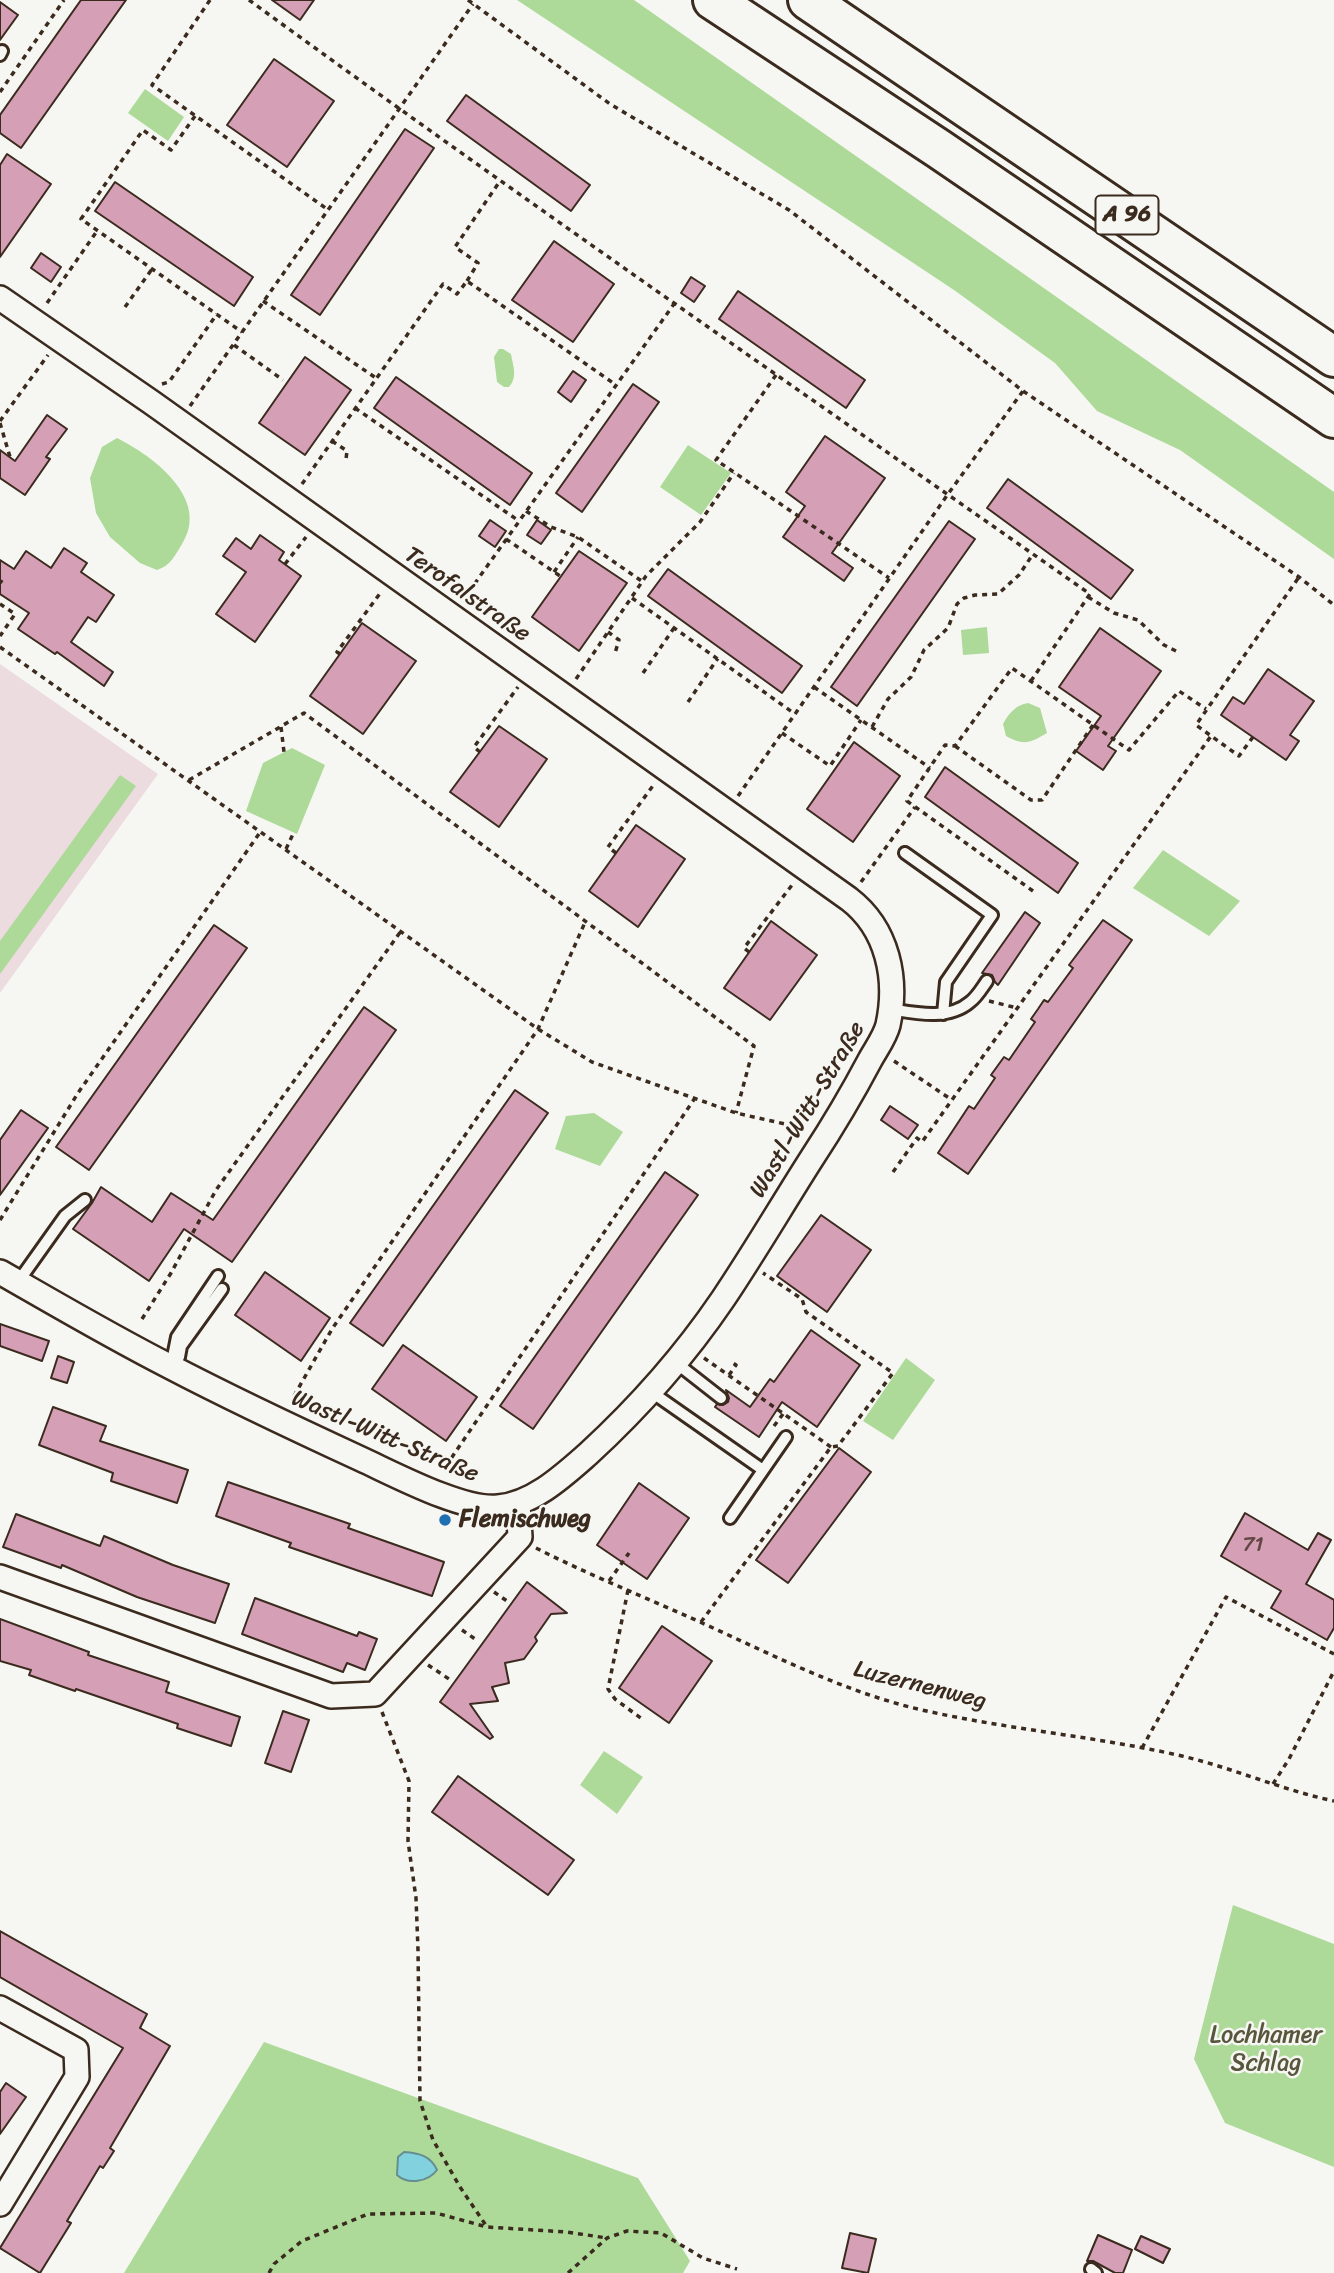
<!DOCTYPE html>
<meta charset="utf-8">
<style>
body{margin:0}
canvas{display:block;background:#f6f6f2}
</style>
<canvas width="1334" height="2273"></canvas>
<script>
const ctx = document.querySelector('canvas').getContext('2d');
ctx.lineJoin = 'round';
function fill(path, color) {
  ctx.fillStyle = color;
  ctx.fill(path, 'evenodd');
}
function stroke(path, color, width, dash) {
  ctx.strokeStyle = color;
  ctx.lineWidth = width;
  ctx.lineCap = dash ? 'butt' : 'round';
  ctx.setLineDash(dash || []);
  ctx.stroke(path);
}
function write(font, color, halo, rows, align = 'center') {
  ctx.font = font + ' Sriracha,sans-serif';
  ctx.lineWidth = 5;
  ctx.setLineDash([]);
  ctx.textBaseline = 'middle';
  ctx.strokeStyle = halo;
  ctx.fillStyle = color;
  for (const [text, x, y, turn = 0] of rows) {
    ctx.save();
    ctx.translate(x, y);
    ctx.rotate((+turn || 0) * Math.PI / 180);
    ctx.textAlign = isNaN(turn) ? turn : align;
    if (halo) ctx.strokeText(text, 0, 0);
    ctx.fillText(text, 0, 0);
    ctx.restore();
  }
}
const built = new Path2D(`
 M0,664L158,774L0,993Z`);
const green = new Path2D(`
 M517,0H634L1334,492V559L1180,450L1097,411L1055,363L954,290Z
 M145,89L184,117L168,141L128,113Z
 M499,349H503L511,354C513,366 518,377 509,387H504L497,382L494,357Z
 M117,438C153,456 211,499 182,544C174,557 171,565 157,570L140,563L110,537L96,513L90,478L102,447Z
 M688,445L731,473L701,515L660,487Z
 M987,627L989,653L963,655L961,630Z
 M1028,703L1040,708L1047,733C1030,743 1024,746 1006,736L1003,724C1009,713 1016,705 1028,703Z
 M292,748L325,765L297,834L246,811L263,763Z
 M120,775L136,786L0,974V941Z
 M1163,850L1240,901L1209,936L1133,888Z
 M594,1113L623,1132L600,1166L555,1149L566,1116Z
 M906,1358L935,1380L893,1440L863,1421Z
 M604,1751L643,1777L617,1814L580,1785Z
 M1233,1905L1334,1944V2167L1225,2123L1194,2059Z
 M264,2042L638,2178L690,2261L683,2273H124Z`);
const water = new Path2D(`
 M404,2152C419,2153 431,2156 437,2170C428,2182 408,2185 397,2175L398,2157Z`);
const building = new Path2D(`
 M81,0H126L21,148L0,133V115Z
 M272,0H314L300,20Z
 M0,2L18,15L0,40Z
 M274,59L334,101L287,167L227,125Z
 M466,95L590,185L571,211L447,121Z
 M405,129L434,148L320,315L291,295Z
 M7,154L51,184L0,257V165Z
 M115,182L253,277L234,306L95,211Z
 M554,241L614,284L573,342L512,300Z
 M41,253L61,267L51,282L31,268Z
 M691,277L705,286L694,302L681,293Z
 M738,291L865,380L846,408L719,319Z
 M305,357L351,390L305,455L259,423Z
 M573,371L586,380L571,402L558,392Z
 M396,377L532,473L510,505L374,408Z
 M633,384L659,402L582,512L556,493Z
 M47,415L67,429L46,457L50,459L25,495L0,478V450L15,461Z
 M825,436L885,478L832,553L853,568L844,581L783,537L805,506L786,492Z
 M1008,479L1133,570L1111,599L987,508Z
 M490,520L506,531L495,547L479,536Z
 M537,520L551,530L541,544L527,535Z
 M949,521L975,539L857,706L831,687Z
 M260,535L284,552L279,560L301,576L255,642L216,614L246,572L223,556L236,538L251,549Z
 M64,548L87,563L81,572L114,595L96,622L88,617L71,642L113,672L104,686L57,652L55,654L18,629L29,613L0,594V560L14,569L26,551L51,568Z
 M579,551L627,583L579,651L532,617Z
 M668,569L802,666L782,693L648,596Z
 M362,623L416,661L363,734L310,696Z
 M1100,628L1161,671L1108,746L1116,751L1103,770L1076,751L1101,716L1059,687Z
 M1268,669L1314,701L1290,735L1299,741L1286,760L1221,715L1233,697L1244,704Z
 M499,726L547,759L499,827L450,792Z
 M854,742L900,776L853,842L807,809Z
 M945,767L1078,863L1058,893L925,797Z
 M636,825L685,859L638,927L589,891Z
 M1025,912L1040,923L998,985L995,982L992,975L982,973Z
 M1103,920L1132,940L968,1174L938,1153L969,1106L974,1109L995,1078L991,1075L1004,1057L1009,1060L1035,1022L1031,1019L1038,1009L1044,1000L1048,1002L1073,968L1069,965Z
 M771,921L817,955L770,1020L724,988Z
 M214,925L247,948L89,1170L56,1147Z
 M364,1007L396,1030L232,1262L184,1229L149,1281L73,1229L92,1203L101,1187L152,1222L171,1193L213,1220Z
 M515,1090L548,1113L383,1346L350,1323Z
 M890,1106L918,1125L908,1139L881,1120Z
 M21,1110L48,1128L0,1195V1140Z
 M665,1172L698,1195L533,1429L500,1406Z
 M821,1215L871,1250L827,1312L777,1276Z
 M265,1272L330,1318L301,1361L235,1315Z
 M0,1324L49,1341L42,1361L0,1346Z
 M811,1330L860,1365L817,1427L782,1402L759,1437L715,1407L717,1404L723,1405L728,1402L729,1398L726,1390L750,1407L770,1379L774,1382Z
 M403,1345L477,1397L446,1441L372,1389Z
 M58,1356L74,1362L67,1383L51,1378Z
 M53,1407L106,1426L100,1441L188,1470L177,1503L111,1481L113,1473L39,1445Z
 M839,1448L871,1472L788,1583L756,1560Z
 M228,1482L350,1524L348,1528L444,1562L432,1596L289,1547L291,1543L216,1516Z
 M639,1483L689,1518L647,1579L597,1545Z
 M1245,1513L1308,1550L1318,1533L1331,1540L1306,1584L1334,1600V1628L1327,1640L1271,1608L1281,1591L1221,1556Z
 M16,1514L100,1546L104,1536L173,1565L229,1584L215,1623L137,1597L62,1565L61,1568L3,1547Z
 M527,1582L567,1613L551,1614L535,1637L537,1641L524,1659L505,1663L509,1683L492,1687L498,1701L470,1704L493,1737L490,1739L440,1702Z
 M255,1598L357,1636L359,1632L377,1639L365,1670L347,1663L343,1672L242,1634Z
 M0,1619L89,1652L88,1655L169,1682L166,1692L240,1717L231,1746L177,1728L178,1724L76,1689L75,1691L29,1675L31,1670L0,1661Z
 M662,1626L712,1661L669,1723L619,1688Z
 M283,1711L309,1720L291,1772L265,1763Z
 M458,1776L574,1860L548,1895L432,1812Z
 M0,1931L147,2014L140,2028L170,2046L110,2148L114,2151L103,2168L100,2166L67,2221L71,2223L40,2273L0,2248L123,2048L0,1977Z
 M6,2083L26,2097L0,2134V2092Z
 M850,2233L876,2239L868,2273L842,2268Z
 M1098,2235L1132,2250L1123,2273H1115L1093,2261H1087Z
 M1141,2236L1170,2249L1163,2263L1135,2249Z`);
const path = new Path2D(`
 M210,0L152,85L327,209
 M249,0C526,202 809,397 1090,594L1031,681
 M468,0L610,104L789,210L1023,391L1299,577L1334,605
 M0,92L64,0
 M195,116L171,150L143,130L81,219L242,332
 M467,281L478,263L455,247L500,181
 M263,301L376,378
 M47,303L97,231
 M125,307L152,269
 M234,345L283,380
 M776,375L716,460L889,578
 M162,384L169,382L217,314
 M190,406L473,4
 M355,408L519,521
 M0,421L48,355
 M0,423L10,457
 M332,441L347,451L346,459
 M302,484L443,284L457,294L467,281L616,385
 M526,511L551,527L578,537L643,582
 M506,539L560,576
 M285,564L306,537
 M554,572L578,537
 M0,583L2,580
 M1088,597L1114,613L1138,620L1164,645L1178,652
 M632,598L795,714
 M463,600L674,304
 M0,604L15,614L0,636
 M608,632L619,640L615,653
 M0,647L538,1029L592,1062L736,1113L785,1124L803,1134
 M340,654L337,652L381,592
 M643,673L674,628
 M576,679L646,576L700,522L734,473
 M814,687L930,768
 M688,702L718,658
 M281,727L284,752
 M872,727L888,699L911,677L924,650L948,628L957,604L964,598L975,595L998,594L1019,575L1033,554
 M782,733L830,766L861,720
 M1253,737L1239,756L1196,725L1299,577
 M955,746L1031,800H1042L1093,725
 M480,752L474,747L518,687
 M189,780L304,713L754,1046L736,1113
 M738,796L948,494L1023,391
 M286,849L293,834
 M616,853L608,847L655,783
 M861,882L915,807
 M1033,891L907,801L945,745L955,746L1012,668L1129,750L1179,691L1206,709
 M749,952L744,948L792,885
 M989,1001L1017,1008
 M894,1061L952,1100
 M893,1172L917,1138L922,1142L1211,736
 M0,1220L78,1093L261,831
 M142,1319L171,1273L216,1190L401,931
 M704,1358L831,1447
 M729,1375L736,1365L730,1361
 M294,1396L332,1329L538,1029L586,920
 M774,1426L783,1414
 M446,1466L695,1098
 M536,1548C589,1575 645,1597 700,1622C775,1656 850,1695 931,1712C1014,1730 1099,1737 1182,1756C1233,1768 1282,1790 1334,1801
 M609,1581L629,1553
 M628,1590L608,1689L615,1699L642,1719
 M494,1592L507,1601
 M701,1622L831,1447L838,1446L893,1373L806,1312L802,1299L763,1273
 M462,1630L478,1641
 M428,1665L449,1679
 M382,1712L409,1781L408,1841L416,1898L418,1950L420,2101L433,2140L460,2187L487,2227
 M1142,1748L1226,1597L1334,1654
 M1273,1784L1289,1759L1334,1671
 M269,2273L274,2264L302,2241L368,2214L436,2213L487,2227L567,2232L607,2238
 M568,2273L607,2238L627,2231L661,2233L703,2258L737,2269`);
const service = new Path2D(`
 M0,55L2,51
 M905,853L992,915L946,982L943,1014
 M890,1009C915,1013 948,1021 970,1002C977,997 982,988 987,981
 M18,1282L65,1216L85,1200
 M179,1357L181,1346L222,1289
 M675,1362L721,1398
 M171,1367L177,1337L218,1276
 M650,1391L763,1470
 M730,1518L786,1437
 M1091,2269L1096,2273`);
const minor = new Path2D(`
 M0,298L151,402L849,899C888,929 898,979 888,1025C885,1037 876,1049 870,1060C852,1094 833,1126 812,1158C782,1205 754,1253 723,1299C685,1355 638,1408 588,1454C563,1476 533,1504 498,1507C463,1511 394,1474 361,1459C296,1429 232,1399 169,1366C112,1337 56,1304 0,1272
 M0,1577L331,1696L375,1694L520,1537L518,1503
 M0,2008L76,2050L77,2077L0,2204`);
const motorway = new Path2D(`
 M713,0L939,149L1334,418
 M808,0L1334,357`);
const markers = [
 [445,1520,7,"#1f6fb2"]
];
const numberNames = [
 ["71",1253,1546]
];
const shields = [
 [1127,215,63]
];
const shieldNames = [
 ["A 96",1127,215]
];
const streetNames = [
 ["Terofalstraße",467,595,35],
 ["Wastl-Witt-Straße",808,1110,-59],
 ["Wastl-Witt-Straße",385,1437,23],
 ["Luzernenweg",920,1686,14]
];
const poiNames = [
 ["Flemischweg",459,1520]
];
const parkNames = [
 ["Lochhamer",1266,2036],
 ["Schlag",1266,2064]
];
fill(built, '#ecdce0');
fill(green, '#adda98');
fill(water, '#82d1de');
stroke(water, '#668e91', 2);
fill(building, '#d59fb5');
stroke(building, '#3b2a1e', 2);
stroke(service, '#3b2a1e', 16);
stroke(minor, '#3b2a1e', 28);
stroke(motorway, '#3b2a1e', 44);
stroke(path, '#3b2a1e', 3.5, [5, 5]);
stroke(service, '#f6f6f2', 10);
stroke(minor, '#f6f6f2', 23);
stroke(motorway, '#f6f6f2', 38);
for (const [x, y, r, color] of markers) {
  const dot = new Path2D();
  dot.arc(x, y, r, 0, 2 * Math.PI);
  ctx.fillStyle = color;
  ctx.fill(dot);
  stroke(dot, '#f6f6f2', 2.5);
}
write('21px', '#624744', null, numberNames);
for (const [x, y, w] of shields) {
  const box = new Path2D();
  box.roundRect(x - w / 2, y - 19.5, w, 39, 5);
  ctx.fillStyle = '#f6f6f2';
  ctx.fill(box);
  stroke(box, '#3b2a1e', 2);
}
write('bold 23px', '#3b2a1e', null, shieldNames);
write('24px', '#3b2a1e', '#f6f6f2', streetNames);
write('bold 24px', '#3b2a1e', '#f6f6f2', poiNames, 'left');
write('24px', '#58563c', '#f6f6f2', parkNames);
</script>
